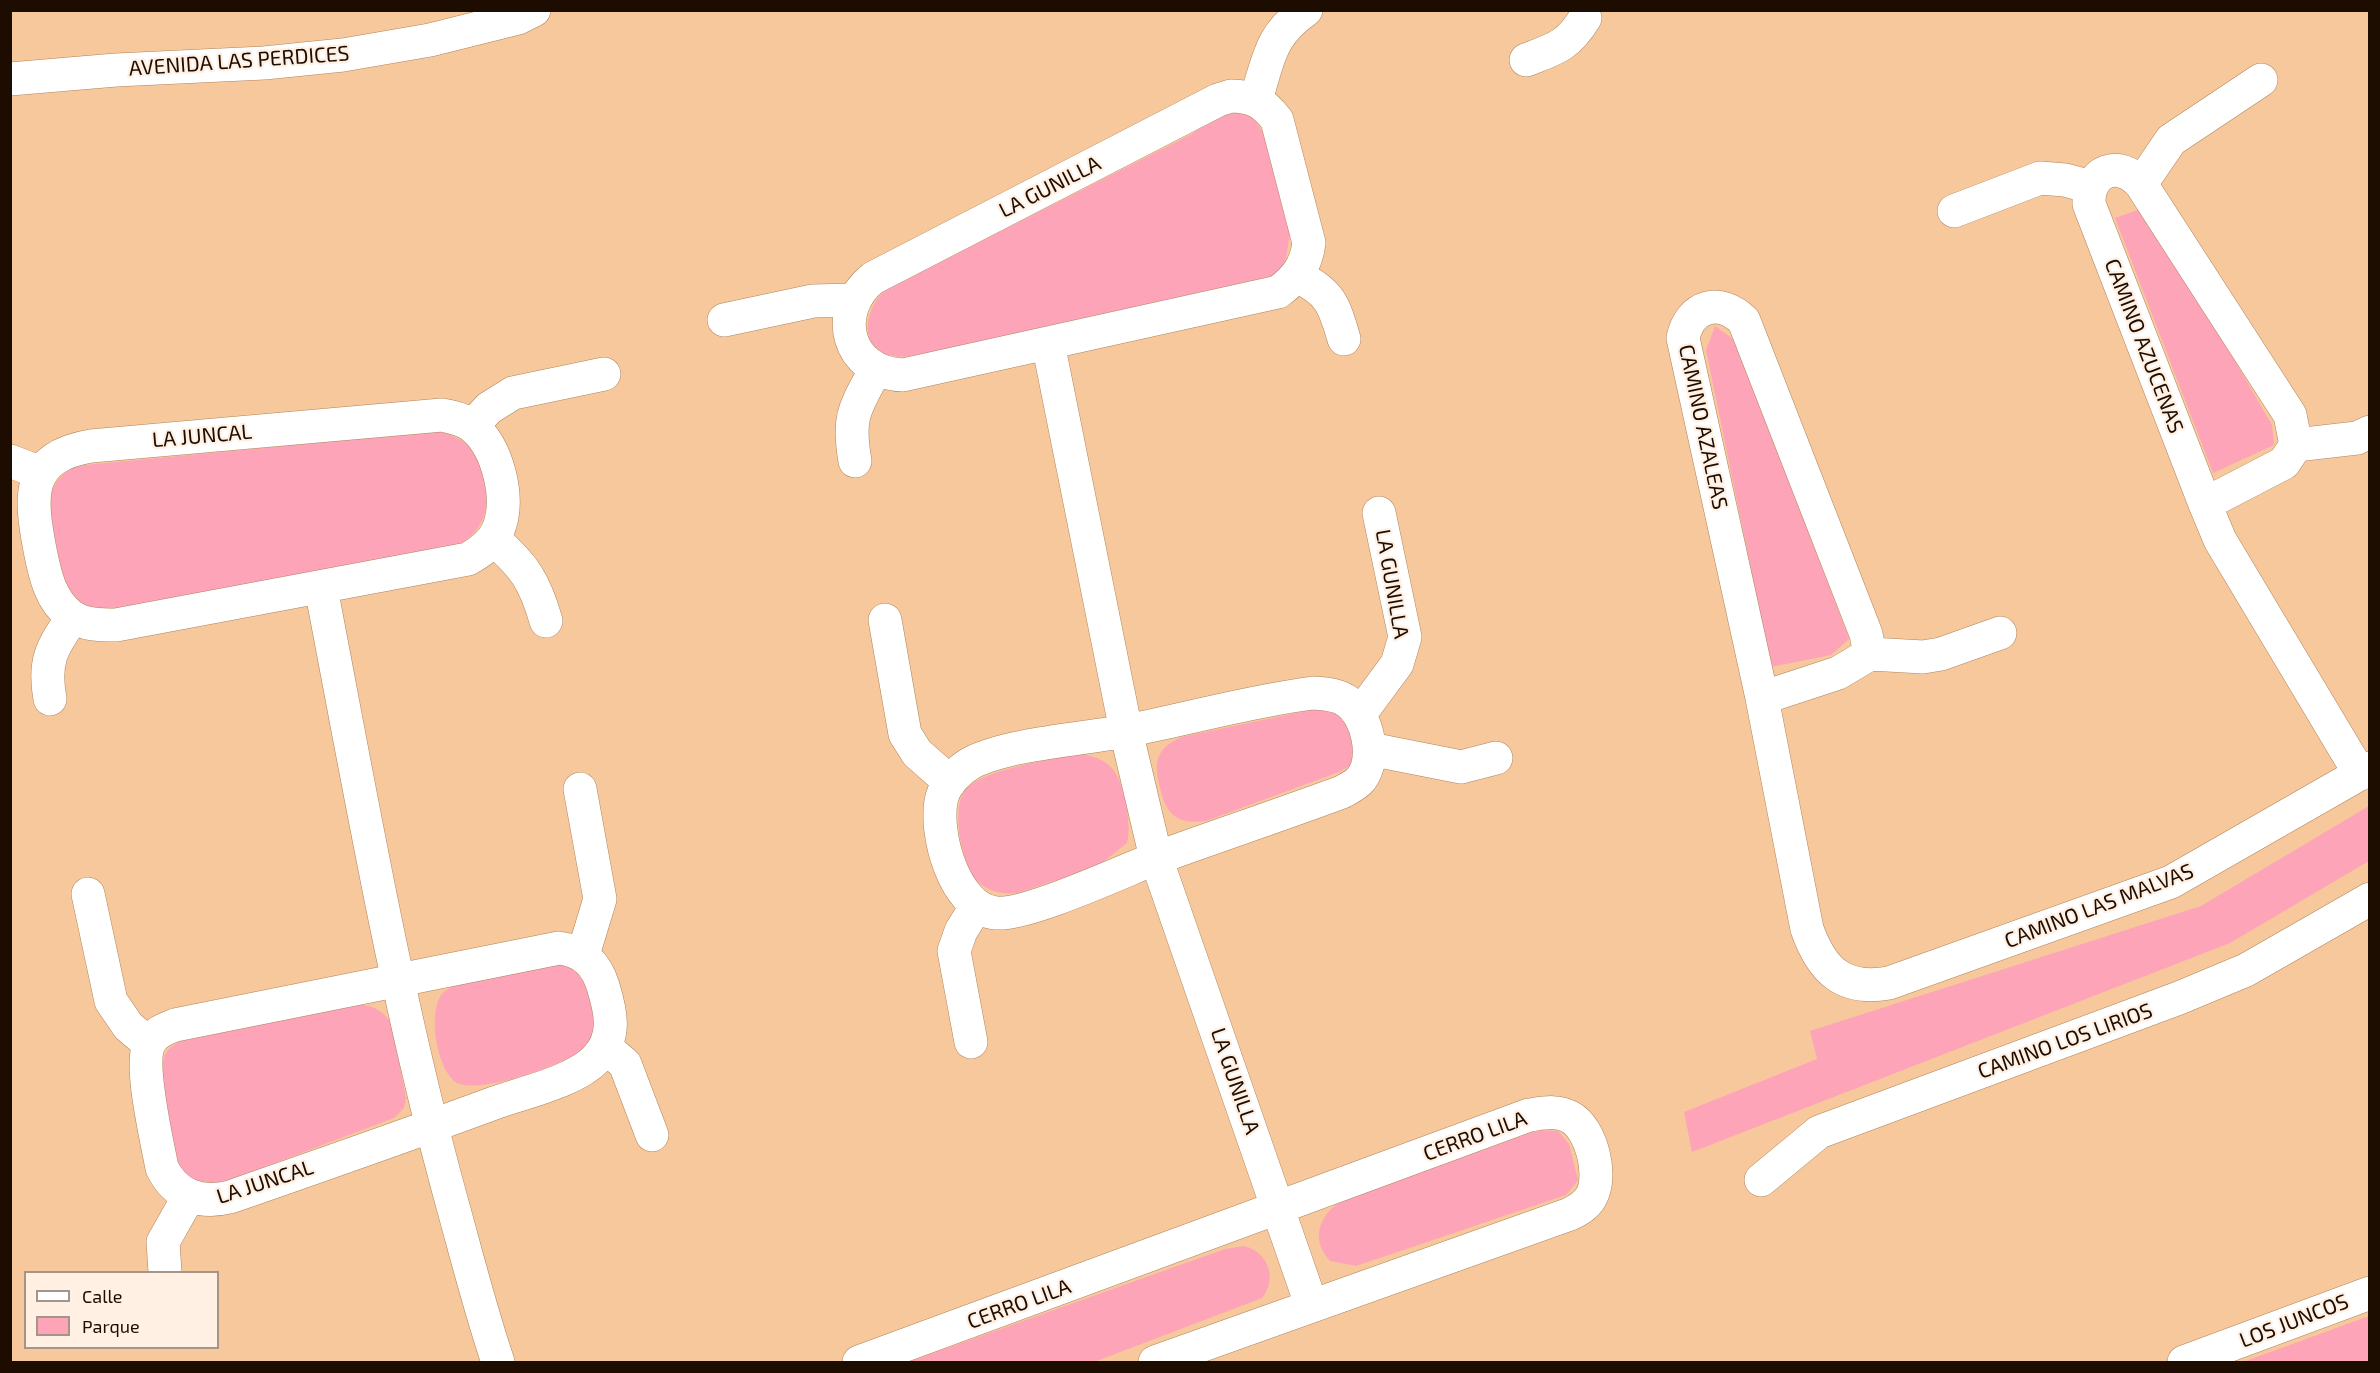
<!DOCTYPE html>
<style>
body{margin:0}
#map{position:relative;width:2380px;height:1373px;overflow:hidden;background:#f7c89c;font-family:"Exo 2",sans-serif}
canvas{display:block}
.frame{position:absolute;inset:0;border:12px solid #1d0d00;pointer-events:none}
.legend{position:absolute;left:24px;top:1271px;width:195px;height:78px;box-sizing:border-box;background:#fff0e3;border:2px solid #a59588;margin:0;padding:8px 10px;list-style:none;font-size:18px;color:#1d0d00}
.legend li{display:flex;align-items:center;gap:12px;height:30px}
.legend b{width:30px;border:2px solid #a59588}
</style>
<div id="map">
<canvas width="2380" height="1373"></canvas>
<div class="frame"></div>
<ul class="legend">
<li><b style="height:8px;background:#fff"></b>Calle</li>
<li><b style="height:16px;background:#fda4b8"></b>Parque</li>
</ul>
</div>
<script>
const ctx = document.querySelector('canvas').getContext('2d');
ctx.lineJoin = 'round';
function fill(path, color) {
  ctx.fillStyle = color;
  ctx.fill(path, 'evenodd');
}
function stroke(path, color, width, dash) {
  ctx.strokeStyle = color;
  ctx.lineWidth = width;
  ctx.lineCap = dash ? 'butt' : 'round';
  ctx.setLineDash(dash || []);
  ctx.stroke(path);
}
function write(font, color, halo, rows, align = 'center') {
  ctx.font = font + ' "Exo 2",sans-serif';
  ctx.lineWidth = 4.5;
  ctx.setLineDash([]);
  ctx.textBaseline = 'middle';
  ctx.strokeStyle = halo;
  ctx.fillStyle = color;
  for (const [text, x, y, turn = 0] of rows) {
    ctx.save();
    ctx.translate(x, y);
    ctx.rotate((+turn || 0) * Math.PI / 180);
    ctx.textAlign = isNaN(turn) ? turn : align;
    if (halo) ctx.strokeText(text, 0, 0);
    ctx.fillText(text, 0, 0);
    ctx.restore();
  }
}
const green = new Path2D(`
 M1230,111L1250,113L1265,135L1290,233L1286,258L1282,267L1273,276L917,355C910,356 901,358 893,356C856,350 865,306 887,289L1192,134L1212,118Z
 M2146,207L2272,425L2274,445L2213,473L2115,218Z
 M1715,326L1736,341L1849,639L1831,655L1771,667L1706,350Z
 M440,431C452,435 464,440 472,450C496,479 493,530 457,545L106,610C91,608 75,603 67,589C57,573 46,511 51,494C55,481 63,473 74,466Z
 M1325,707L1345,715L1356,747L1351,765L1339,772L1206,821C1175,825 1165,813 1159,783C1157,772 1154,761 1162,751C1166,745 1174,741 1181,737Z
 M1077,753C1089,755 1102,758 1111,767C1125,782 1132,825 1127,843L1098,866L1018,893C1002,895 983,891 973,876C961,858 950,804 967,788C986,769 1050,760 1077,753Z
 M2369,806V861L2230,943L1692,1152L1684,1112L1817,1059L1810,1031L2201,906Z
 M560,964C600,974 593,1007 596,1040C589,1045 581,1053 573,1056C550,1068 484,1092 460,1084C437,1077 425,1006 445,991C463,976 534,969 560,964Z
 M357,1004C373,1006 384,1010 392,1025L406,1098L404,1108L394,1118L227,1181C210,1185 191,1184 181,1168C172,1153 158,1074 164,1058C167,1047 178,1042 188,1038Z
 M1538,1130L1558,1131L1569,1144L1578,1180L1566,1195L1356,1266L1330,1261C1310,1239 1319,1216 1341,1201Z
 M1244,1246C1268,1252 1278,1278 1262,1298L1094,1362H908L1225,1249Z
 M2369,1316V1362H2243Z`);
const street = new Path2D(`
 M1526,60C1555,49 1568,46 1585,18
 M10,79L116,70L264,63L343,55L430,40L518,18L534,10
 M1231,96C1253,96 1264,103 1277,120L1309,243C1306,266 1296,279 1278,292L903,375C847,373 831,312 873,278L1218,100Z
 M1256,99C1269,59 1269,36 1306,10
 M2141,184L2171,140L2261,80
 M1954,211L2040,178L2065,180L2091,187
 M1297,276C1330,292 1334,304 1344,339
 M724,320L813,301L853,300
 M1048,343L1126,731L1156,858L1311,1304
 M442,415C452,417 463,419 472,426C498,447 511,499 498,530C492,544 481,552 468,559L116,625C100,625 84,625 71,616C50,600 45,575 40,550C30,497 25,457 91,446Z
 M472,426L489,408L513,393L604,374
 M2296,445L2357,438L2370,432
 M10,461L41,473
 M855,461C847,416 855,408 876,369
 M2205,504L2284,463L2296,445L2290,415L2141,184C2119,159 2088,170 2089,204L2205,504L2220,540L2360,774
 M493,539C524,565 535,582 546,621
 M321,588C361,796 397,1005 454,1210C468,1261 481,1312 498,1362
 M885,620L905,734L917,753L950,782
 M1870,654L1923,657L1941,654L2000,633
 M1313,693C1325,694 1338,694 1348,702C1368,717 1377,758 1361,779C1356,785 1349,788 1342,792C1280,815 1217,836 1154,859C1121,872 1026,916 996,913C954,909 933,831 942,797C946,783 959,770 971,763C1007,744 1083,739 1126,731C1188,719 1250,701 1313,693Z
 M1762,698L1838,673L1870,654L1866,634L1744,321C1720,297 1690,305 1683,338L1762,698L1807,929C1822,971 1843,991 1889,983L2171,882L2370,768
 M50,699C43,661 52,647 73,617
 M1360,714L1397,664L1405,637L1379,513
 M1370,749L1461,767L1496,758
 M580,789L600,899L583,955
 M88,894L111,1001L128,1026L149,1044
 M559,948C583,951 596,963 603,986C611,1012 617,1037 596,1059C575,1081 526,1092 497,1102C408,1135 319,1166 230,1197C200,1204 176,1196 162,1168C157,1141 139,1066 149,1044C154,1033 165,1029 175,1025Z
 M971,1042L954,951L961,931L976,907
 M605,1047L625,1064L652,1135
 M1761,1180L1819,1132L2179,998L2246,970L2370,899
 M165,1272L163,1242L189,1196
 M859,1362L1529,1115C1544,1113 1557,1110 1570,1117C1592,1129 1603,1176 1591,1197C1586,1206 1578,1210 1570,1214L1155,1362
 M2184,1362L2370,1293`);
const streetNames = [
 ["AVENIDA LAS PERDICES",239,61,-4],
 ["LA GUNILLA",1050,187,-27],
 ["CAMINO AZUCENAS",2144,346,69],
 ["CAMINO AZALEAS",1703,427,78],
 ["LA JUNCAL",202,436,-5],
 ["LA GUNILLA",1392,584,80],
 ["CAMINO LAS MALVAS",2099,906,-21],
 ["CAMINO LOS LIRIOS",2065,1041,-20],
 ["LA GUNILLA",1235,1081,71],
 ["CERRO LILA",1475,1136,-20],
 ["LA JUNCAL",265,1182,-18],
 ["CERRO LILA",1019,1304,-20],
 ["LOS JUNCOS",2294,1321,-21]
];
fill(green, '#fda4b8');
stroke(street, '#af8459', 34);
stroke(street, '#fff', 33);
write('21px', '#1d0d00', '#fff0e3', streetNames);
</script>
